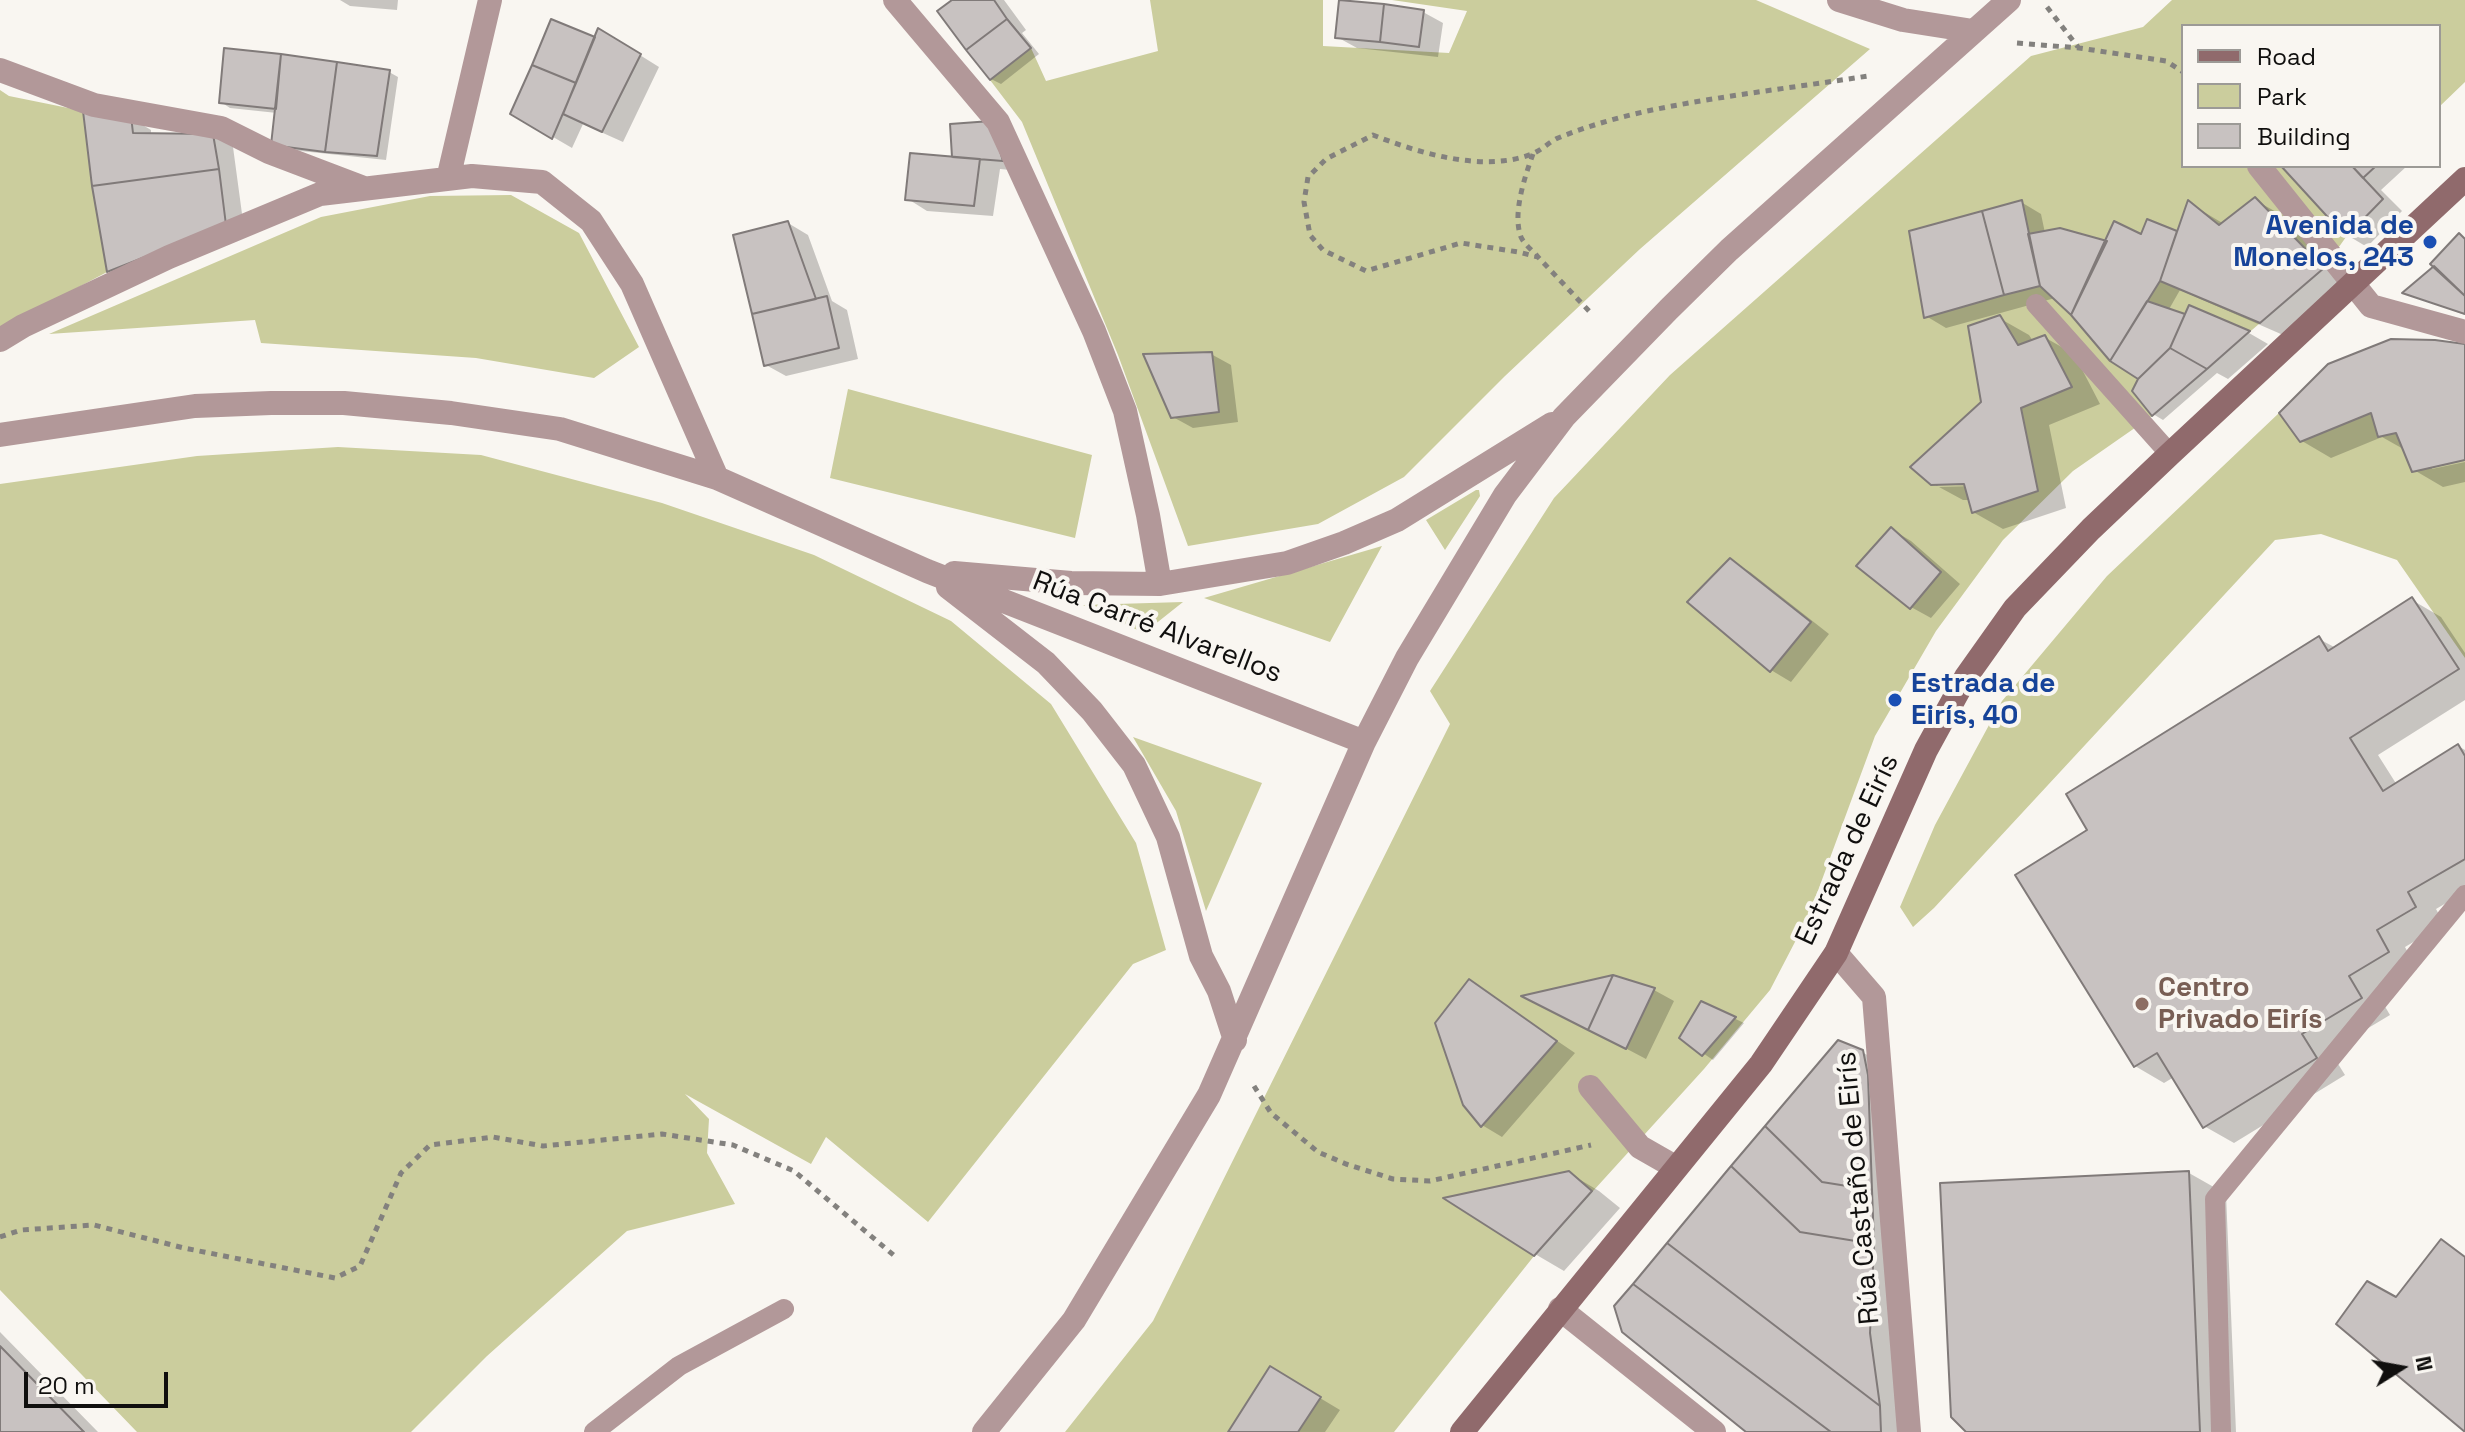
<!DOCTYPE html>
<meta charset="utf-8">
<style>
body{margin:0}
#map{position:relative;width:2465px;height:1432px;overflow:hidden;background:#f9f6f1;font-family:"Space Grotesk",sans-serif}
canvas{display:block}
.legend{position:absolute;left:2181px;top:24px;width:260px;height:144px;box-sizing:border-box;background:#f9f6f1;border:2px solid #9c9a96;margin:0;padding:10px 14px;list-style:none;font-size:24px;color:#100f0e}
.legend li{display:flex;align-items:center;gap:16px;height:40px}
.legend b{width:40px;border:2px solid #9c9a96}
.north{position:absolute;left:2361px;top:1328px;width:80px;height:80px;-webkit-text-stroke:6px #f9f6f1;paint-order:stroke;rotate:79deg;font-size:22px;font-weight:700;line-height:32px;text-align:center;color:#100f0e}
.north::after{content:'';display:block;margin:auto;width:28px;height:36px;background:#100f0e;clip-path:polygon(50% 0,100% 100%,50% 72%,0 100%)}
.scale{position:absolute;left:24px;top:1372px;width:144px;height:36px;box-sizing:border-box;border:4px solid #100f0e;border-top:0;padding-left:10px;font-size:24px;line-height:28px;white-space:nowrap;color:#100f0e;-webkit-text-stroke:6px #f9f6f1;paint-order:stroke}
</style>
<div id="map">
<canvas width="2465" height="1432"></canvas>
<ul class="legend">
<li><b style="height:10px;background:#906a6c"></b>Road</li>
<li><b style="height:22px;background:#cbcd9d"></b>Park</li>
<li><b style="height:22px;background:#c8c2c1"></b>Building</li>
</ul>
<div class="north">N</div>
<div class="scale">20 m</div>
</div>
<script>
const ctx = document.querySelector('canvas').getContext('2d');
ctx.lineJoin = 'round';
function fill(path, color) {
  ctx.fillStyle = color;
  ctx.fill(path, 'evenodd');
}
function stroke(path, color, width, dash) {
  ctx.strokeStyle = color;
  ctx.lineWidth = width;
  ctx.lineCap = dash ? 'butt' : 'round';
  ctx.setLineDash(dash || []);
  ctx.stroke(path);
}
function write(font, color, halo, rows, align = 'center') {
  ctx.font = font + ' "Space Grotesk",sans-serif';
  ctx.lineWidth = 8;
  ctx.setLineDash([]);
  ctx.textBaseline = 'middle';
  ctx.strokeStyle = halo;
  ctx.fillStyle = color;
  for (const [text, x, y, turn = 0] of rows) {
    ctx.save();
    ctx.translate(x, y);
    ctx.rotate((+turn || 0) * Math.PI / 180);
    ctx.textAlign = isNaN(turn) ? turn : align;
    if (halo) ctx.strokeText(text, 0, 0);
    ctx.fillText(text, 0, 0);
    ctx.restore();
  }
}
const green = new Path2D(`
 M1150,0H1323V46L1449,53L1467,11L1392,0H1756L1870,49L1640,249L1505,376L1404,477L1318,524L1188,546L1118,355L1022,122L990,80L1031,48L1046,81L1158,51Z
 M2172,0H2465V82L2439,107V26H2183V166H2281L2346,237L2324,268L2152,416L2073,471L2003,540L1936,631L1875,736L1809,915L1770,990L1704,1069L1534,1256L1394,1432H1065L1153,1321L1450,724L1430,691L1554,498L1670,375L2031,56L2143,27Z
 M0,90L9,96L83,111L107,272L0,329Z
 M511,195L579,233L639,347L594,378L476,358L261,343L255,320L49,334L321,217L430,196Z
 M848,389L1092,455L1075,538L830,478Z
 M2279,413L2300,442L2371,413L2379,437L2396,433L2465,460V658L2397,560L2321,534L2275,540L1934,908L1913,927L1900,907L1935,825L2002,701L2107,576Z
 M338,447L481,455L662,503L814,555L951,621L1051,704L1136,843L1166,950L1133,964L928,1222L826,1137L811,1164L685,1094L709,1119L707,1153L735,1204L627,1231L487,1356L411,1432H137L0,1290V484L197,456Z
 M1476,490H1479L1480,496L1445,550L1426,520Z
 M1382,546L1330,642L1204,598Z
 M1183,602L1144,633L1083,605Z
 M1133,737L1262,783L1206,911L1176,811Z`);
const shadow = new Path2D(`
 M340,0H398L397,10L350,6Z
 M955,0H1004L1026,30L1022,33L1039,54L1001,84L991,79Z
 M1423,12L1443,23L1438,57L1357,48L1337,37Z
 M596,40L619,42L659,67L623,142L583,124L572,148L512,113Z
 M389,72L398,77L386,160L282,149L277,113L230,108L221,102Z
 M131,118L151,130V135L213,136L233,147L245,236L128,282L108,270Z
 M952,126L1022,171L1000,169L993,216L927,211L908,199L954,160Z
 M2284,166H2407L2381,190L2402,211L2367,247L2347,235Z
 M2255,200L2285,217L2352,286L2290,338L2180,290L2168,311L2186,317L2190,308L2249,333L2268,344L2228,379L2217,373L2163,420L2153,414L2140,379L2055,298L1946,328L1926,316L2021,202L2041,214L2045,233L2108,244L2142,237L2148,221L2179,233L2189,203L2224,224Z
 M788,223L808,235L832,301L847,310L858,359L786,376L766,365Z
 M2460,235L2465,238V315L2406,293L2436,267Z
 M1999,318L2029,335L2033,341L2044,337L2074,354L2100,404L2049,425L2066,508L2003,529L1973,512L1970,500H1963L1939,487L1974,486V482L1940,483L1937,486L1932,483L1983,403Z
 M2465,346V458L2432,465V469L2465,462V482L2443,487L2414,470L2405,450L2382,437L2331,458L2302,441Z
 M1211,354L1231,365L1238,422L1193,428L1173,417Z
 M1891,529L1911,541L1960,584L1931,618L1911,607Z
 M1731,561L1750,572L1829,634L1791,682L1771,670Z
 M2412,600L2441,617L2465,653V700L2378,755L2397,785L2458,746L2465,750V892L2436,909L2444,924L2405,947L2417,969L2377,993L2390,1015L2330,1051L2345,1075L2234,1143L2204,1126L2174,1077L2164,1083L2135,1066L2090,831L2319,639L2336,648Z
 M1613,978L1654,990L1674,1001L1646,1059L1610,1040Z
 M1469,981L1575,1053L1502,1137L1482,1125Z
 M1702,1003L1744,1023L1713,1060L1681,1038Z
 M1862,1052L1883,1064L1909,1432H1749Z
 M1569,1173L1599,1191L1620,1208L1564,1271L1535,1254Z
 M2189,1173L2226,1194L2236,1432H1969Z
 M0,1332L98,1432H0Z
 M1290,1380L1340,1410L1325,1432H1231Z`);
const building = new Path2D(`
 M952,0H994L1007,19L966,50L937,11Z
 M1339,0L1384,4L1380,42L1335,38Z
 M1384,4L1424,10L1419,47L1380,42Z
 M551,19L595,37L576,83L532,65Z
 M1007,19L1031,48L990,80L966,50Z
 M598,28L641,54L602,132L563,114Z
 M224,48L281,54L276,109L219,103Z
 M281,54L337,62L325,152L271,145Z
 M337,62L390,70L377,156L325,152Z
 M532,65L576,83L552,139L510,114Z
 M83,111L131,116L133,133L213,134L219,169L92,186Z
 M991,121L1003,161L952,157L950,124Z
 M910,153L980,159L974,206L905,200Z
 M2281,166H2352L2383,199L2346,237Z
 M2352,166H2376L2363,178Z
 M219,169L226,225L107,272L92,186Z
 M2255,197L2324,268L2260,323L2160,281L2188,200L2219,225Z
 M2022,200L2040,286L2004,295L1982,211Z
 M1982,211L2004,295L1924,318L1909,231Z
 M2147,219L2177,231L2160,281L2110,361L2071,315L2114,221L2141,234Z
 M788,221L816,299L752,314L733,235Z
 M2060,228L2107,241L2071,315L2040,286L2028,234Z
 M2459,233L2465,239V296L2430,264Z
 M2434,266L2465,296V314L2402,293Z
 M827,296L839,348L764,366L752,314Z
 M2147,301L2185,314L2170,348L2138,379L2110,361Z
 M2189,305L2250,331L2207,369L2170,348Z
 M2000,315L2018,345L2045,335L2072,387L2021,408L2038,491L1972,513L1964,484L1931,485L1910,467L1981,402L1968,326Z
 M2391,339L2435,340L2465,344V460L2412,472L2396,433L2378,437L2371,413L2300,442L2279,413L2328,364Z
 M2170,348L2207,369L2152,416L2132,391L2138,379Z
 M1212,352L1219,412L1171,418L1143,354Z
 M1891,527L1941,572L1910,609L1856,566Z
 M1730,558L1811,622L1770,672L1687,602Z
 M2412,597L2459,669L2350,738L2383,791L2458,744L2465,756V859L2408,892L2416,907L2377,930L2389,952L2349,976L2362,998L2302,1034L2317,1058L2203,1128L2157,1053L2134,1067L2015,875L2087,830L2066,794L2319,636L2328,651Z
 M1613,975L1655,988L1626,1049L1588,1030Z
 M1613,975L1588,1030L1521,996Z
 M1469,979L1557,1041L1481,1127L1463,1105L1435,1023Z
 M1701,1001L1736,1017L1702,1056L1679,1038Z
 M1838,1040L1863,1050L1868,1075L1872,1190L1822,1182L1765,1126Z
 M1765,1126L1822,1182L1872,1190L1874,1244L1800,1232L1731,1166Z
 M1731,1166L1800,1232L1874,1244L1870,1333L1880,1406L1667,1243Z
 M1569,1171L1592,1191L1534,1256L1443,1198Z
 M2189,1171L2200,1432H1966L1951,1417L1940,1183Z
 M2441,1239L2465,1257V1432L2336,1324L2367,1281L2396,1297Z
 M1667,1243L1880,1406L1881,1432H1831L1633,1284Z
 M1633,1284L1831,1432H1746L1622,1332L1614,1306Z
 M0,1346L84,1432H0Z
 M1270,1366L1321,1397L1298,1432H1228Z`);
const path = new Path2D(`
 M2047,7L2078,47
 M2017,43L2079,48L2166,61L2183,72
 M1533,154C1525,176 1512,214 1521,237C1524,244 1533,251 1538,257
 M1589,311L1538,257L1518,252L1461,243L1366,271L1323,250L1310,235L1304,202L1308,177L1326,159L1373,135C1419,153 1483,173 1532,154C1542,150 1549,142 1558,138C1590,125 1623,116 1657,109C1727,95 1798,87 1868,76
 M1254,1086L1271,1113L1318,1152L1346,1164L1393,1179L1430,1181L1591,1145
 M0,1237L21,1230L94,1225L184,1248L335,1278L360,1266L401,1173L430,1145L493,1137L543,1146L662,1134L733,1145L794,1171L897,1258`);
const lane = new Path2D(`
 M2036,304L2170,454
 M594,1432L679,1366L784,1309
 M2221,1432L2215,1199L2465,895`);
const street = new Path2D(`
 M895,0L998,122L1094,331L1125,411L1148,515L1160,584
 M1839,0L1903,20L1973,31
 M0,70L94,105L221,128L269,152L361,187
 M2259,166L2371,306L2465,332
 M448,179L490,0
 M0,340L23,326L169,257L320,194L472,176L542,182L591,221L632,284L717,478
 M0,435L195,406L271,403H344L451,413L560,429L717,478L927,571L1364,742
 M954,573L1071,583L1160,584L1287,563L1344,543L1397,520L1552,424
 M948,587L1046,663L1092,711L1134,765L1168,837L1201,956L1219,991L1235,1040
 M1836,953L1874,997L1909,1432
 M1590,1087L1640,1147L1675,1167
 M1560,1309L1714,1432
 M984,1432L1074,1320L1209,1095L1364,742L1407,658L1505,495L1564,417L1669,309L1729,250L2009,0`);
const secondary = new Path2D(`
 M1462,1432L1761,1064L1836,953L1926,750L1966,677L2015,608L2091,529L2170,454L2465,179`);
const markers = [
 [2430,242,8,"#1a4fb4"],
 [1895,700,8,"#1a4fb4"],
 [2142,1004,8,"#8d6e63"]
];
const transitNames = [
 ["Avenida de",2414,226],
 ["Monelos, 243",2414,258],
 ["Estrada de",1911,684,"left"],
 ["Eirís, 40",1911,716,"left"]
];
const streetNames = [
 ["Rúa Carré Alvarellos",1157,628,21],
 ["Estrada de Eirís",1848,850,-65],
 ["Rúa Castaño de Eirís",1859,1188,-95]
];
const educationNames = [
 ["Centro",2158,988],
 ["Privado Eirís",2158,1020]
];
fill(green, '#cbcd9d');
fill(shadow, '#0003');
fill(building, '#c8c2c1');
stroke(building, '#807a79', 2);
stroke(path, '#83817e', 5, [6, 6]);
stroke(lane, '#b29899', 20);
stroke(street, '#b29899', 24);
stroke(secondary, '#906a6c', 24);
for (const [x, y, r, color] of markers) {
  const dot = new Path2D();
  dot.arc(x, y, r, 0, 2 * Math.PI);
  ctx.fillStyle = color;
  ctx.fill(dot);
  stroke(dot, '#f9f6f1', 3);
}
write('bold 28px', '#164399', '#f9f6f1', transitNames, 'right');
write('28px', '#100f0e', '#f9f6f1', streetNames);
write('bold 28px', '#785e54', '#f9f6f1', educationNames, 'left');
</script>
